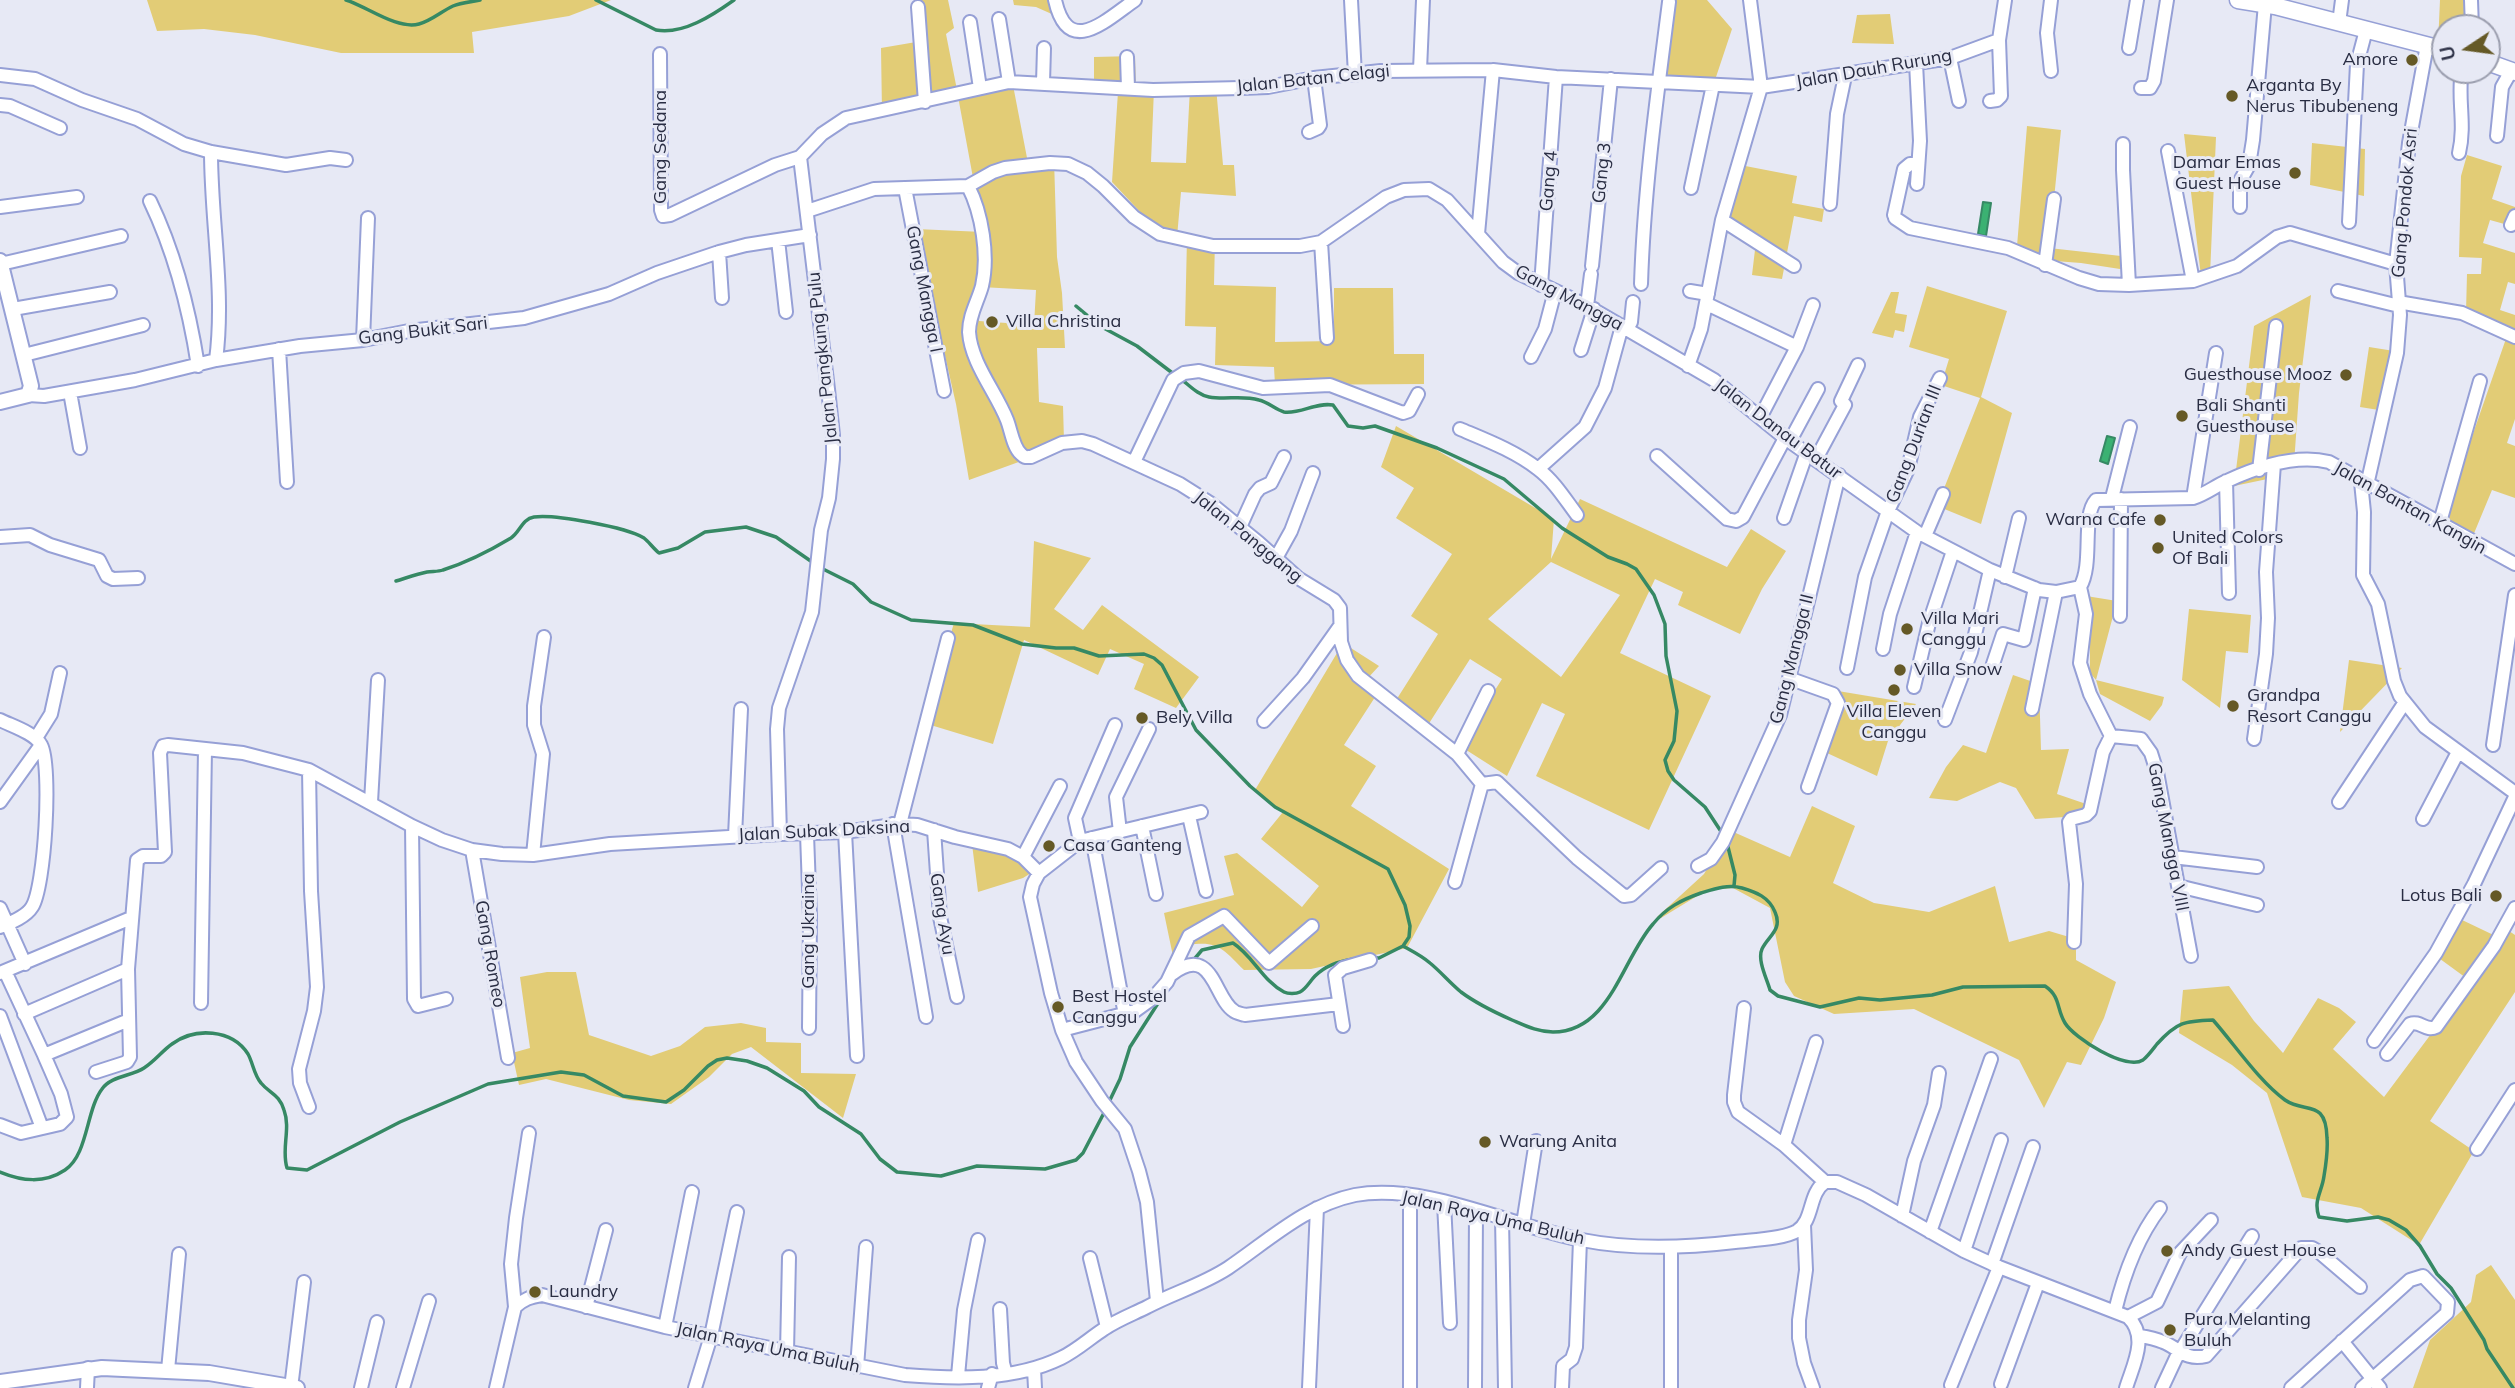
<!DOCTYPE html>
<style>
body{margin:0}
#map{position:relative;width:2515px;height:1388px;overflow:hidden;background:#e7e9f5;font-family:Mulish,sans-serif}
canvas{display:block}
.north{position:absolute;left:2431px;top:14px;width:70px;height:70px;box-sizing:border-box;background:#e7e9f5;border:2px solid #9b9eae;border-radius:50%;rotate:257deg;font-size:19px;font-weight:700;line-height:28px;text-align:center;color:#292d43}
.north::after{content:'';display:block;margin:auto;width:24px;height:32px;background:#655926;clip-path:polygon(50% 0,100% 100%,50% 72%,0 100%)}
</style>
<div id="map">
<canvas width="2515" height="1388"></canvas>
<div class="north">U</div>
</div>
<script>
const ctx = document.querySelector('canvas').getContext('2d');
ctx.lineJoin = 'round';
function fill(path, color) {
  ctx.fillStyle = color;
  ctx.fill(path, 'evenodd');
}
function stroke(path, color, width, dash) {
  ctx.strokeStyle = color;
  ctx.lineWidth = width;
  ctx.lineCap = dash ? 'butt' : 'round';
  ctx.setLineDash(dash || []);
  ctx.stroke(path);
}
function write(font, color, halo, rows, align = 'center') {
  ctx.font = font + ' Mulish,sans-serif';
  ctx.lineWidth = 6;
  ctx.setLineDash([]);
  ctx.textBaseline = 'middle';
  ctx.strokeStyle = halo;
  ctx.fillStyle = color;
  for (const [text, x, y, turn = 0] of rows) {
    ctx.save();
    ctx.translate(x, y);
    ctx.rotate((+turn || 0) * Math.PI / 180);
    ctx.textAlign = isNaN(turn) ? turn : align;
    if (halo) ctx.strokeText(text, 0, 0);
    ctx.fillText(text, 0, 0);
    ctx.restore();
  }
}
const green = new Path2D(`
 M147,0H611L569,16L472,32L474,53H341L255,35L204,29L157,31Z
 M915,0H948L954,28L946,34L957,90L1012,80L1028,163L1054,159L1057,257L1062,293L1065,348H1037L1039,402L1063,406L1064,441L1027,459L969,480L956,404L916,229L983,232L957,91L882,112L881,48L922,41ZM981,287L1036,290L1034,325L979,321Z
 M1013,0H1060L1063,19L1036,7L1014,5Z
 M1675,0H1707L1732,29L1713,86L1663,81Z
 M2440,0H2472L2475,28H2445V47L2438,45Z
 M1890,14L1894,44L1852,43L1857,15Z
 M1135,56L1136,90L1154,89L1151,162L1186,163L1190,88L1216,87L1223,165H1234L1236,196L1181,192L1177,237L1144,216L1112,182L1118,92L1094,82V57Z
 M2027,126L2061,130L2049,248L2130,257L2133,271L2081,263L2016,258Z
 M2184,134L2216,137L2210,275L2201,276Z
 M2312,143L2365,149L2364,196L2310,185Z
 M2467,155L2502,166L2492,199L2515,207V227L2490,220L2483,243L2515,253V284L2508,282L2500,310L2515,315V419L2507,443L2515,446V498L2492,490L2470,543L2442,523L2509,330L2466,312L2467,274H2481L2482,258L2459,257L2461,176Z
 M1735,164L1797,176L1792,203L1824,209L1822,222L1794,216L1782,279L1752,275L1757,233L1726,229Z
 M1187,238L1215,239L1214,285L1276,287L1275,342L1334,341V288H1393L1394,354H1424V384L1275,385L1274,367L1215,365L1216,327L1185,326Z
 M1927,286L2007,311L1981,397L2012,413L1981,524L1937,506L1980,398L1941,385L1949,359L1909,347Z
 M1891,292H1899L1895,313L1907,315L1904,332L1895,330L1893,338L1872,333Z
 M2311,295L2299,393L2294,464H2276L2277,477L2234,486L2254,326Z
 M2369,347L2394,351L2385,411L2360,407Z
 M1396,426L1554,519L1551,559L1580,499L1727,567L1751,529L1786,551L1762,589L1740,634L1678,605L1683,592L1655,579L1620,653L1711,696L1649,830L1536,776L1565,714L1542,703L1507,776L1460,746L1502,679L1470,659L1428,725L1393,705L1438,634L1411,616L1452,554L1396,518L1414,488L1381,467ZM1551,562L1620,595L1561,677L1488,619Z
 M1034,541L1091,558L1054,609L1083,630L1102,605L1199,677L1176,708L1134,689L1144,664L1110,649L1098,675L1024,640L993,744L924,723L954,623L1030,627Z
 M2080,595L2117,601L2096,680L2164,697L2162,705L2150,721L2100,694L2096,680L2090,673V602Z
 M2189,609L2251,615L2248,653L2226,651L2220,708L2182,680Z
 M1343,643L1379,666L1367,679L1379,691L1344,745L1376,766L1351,806L1449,869L1407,948L1311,969L1244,970C1223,949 1218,940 1188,945L1174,961L1164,913L1234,895L1224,856L1237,853L1302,907L1319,886L1261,839L1283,812L1255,790Z
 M2349,660L2402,668L2340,732Z
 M2013,675L2039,684L2041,750L2069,749L2057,794L2092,806L2094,815L2035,819L2016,788L2000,782L1957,801L1929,798L1946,767L1963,745L1986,753Z
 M1832,690L1916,704L1888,741L1877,776L1827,753Z
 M1812,806L1855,826L1833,883L1874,903L1929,912L1995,886L2009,942L2049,931L2076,939V960L2116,982L2104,1018L2081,1065L2067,1062L2044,1108L2019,1060L1914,1009L1834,1014L1794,996L1785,982L1770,908L1733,888L1707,890L1661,918L1657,917L1704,874L1729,830L1790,857Z
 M971,836L1023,850L1042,866L1023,878L978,892Z
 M2460,919L2504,940L2509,931L2515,935V992L2430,1121L2474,1151L2419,1245L2361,1208L2302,1197L2267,1093L2232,1065L2179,1033L2183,990L2229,986L2254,1021L2283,1053L2318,998L2339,1008L2356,1022L2333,1049L2384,1097L2431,1034L2473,983L2436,956Z
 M547,972H576L589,1035L651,1056L680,1046L705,1027L741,1023L766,1028V1042L801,1043V1073L856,1074L843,1118L751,1047L732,1054L709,1077L671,1104L629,1100L546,1079L519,1085L512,1053L530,1048L520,977Z
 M2491,1265L2515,1300V1388H2413L2430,1340L2471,1302L2476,1275Z`);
const water = new Path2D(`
 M1983,202L1991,203L1986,236L1978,234Z
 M2107,436L2115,438L2108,464L2100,461Z`);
const stream = new Path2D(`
 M346,0C366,6 397,30 419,24C431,21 442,11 453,6C462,2 472,2 480,0
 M596,0L656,30C683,35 713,15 734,0
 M1076,306L1100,326L1137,346L1175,375
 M1181,379C1190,386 1198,395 1209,397C1226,400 1242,395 1259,400C1268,402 1276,410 1284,412C1301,414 1316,402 1333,405L1348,426L1363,428L1375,426L1437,448L1504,479L1562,528L1608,557L1627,564L1636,569L1654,595L1665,624L1666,656L1677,711L1674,741L1665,760L1668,771L1674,780L1705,807L1722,833
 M821,568L853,584L871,602L911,620L973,625L1022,644L1056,648H1074L1099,656L1144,654L1154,658L1162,665L1196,730L1250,786L1275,807L1388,869L1405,905L1410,926L1409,937L1403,946
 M396,581C406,578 417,574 427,572C432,571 438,572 443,570C465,563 491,550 511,538C520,532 522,519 534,517C554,514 626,527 644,538C649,542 653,548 659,553L678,548L705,532L746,527L776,537L815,564
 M1727,843L1735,875L1734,886
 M1372,958H1379L1403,946C1412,951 1422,956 1430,963C1441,972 1450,983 1461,992C1477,1004 1494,1012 1512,1020C1526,1026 1538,1032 1553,1032C1610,1032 1622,959 1653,924C1666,908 1681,900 1701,893C1714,889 1728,884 1742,888C1756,892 1769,897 1775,912C1783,930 1768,936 1762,949C1757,960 1767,979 1770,990L1778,996L1820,1007L1859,998L1880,1000L1932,995L1963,987L2045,986C2061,997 2056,1008 2065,1023C2074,1038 2126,1071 2143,1060C2148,1056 2153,1049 2157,1044C2177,1022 2184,1021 2213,1020C2235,1045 2259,1081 2285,1100C2305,1114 2326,1098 2327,1138C2328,1150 2326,1164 2324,1176C2322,1192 2313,1200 2319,1217L2347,1221L2378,1217L2389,1220L2406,1230L2420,1246L2437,1274L2451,1288L2484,1340L2487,1349L2513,1388
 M1191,963L1202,950L1233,943C1253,956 1263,981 1284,992C1288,994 1296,994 1300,992C1306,989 1310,981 1315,976C1325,966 1339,961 1354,959
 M1109,1102L1120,1079L1130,1047L1162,997
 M0,1172C22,1181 44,1184 65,1170C88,1155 86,1110 102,1089C111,1076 132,1076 144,1068C155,1061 162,1051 172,1044C195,1027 232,1029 248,1054C253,1063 254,1075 261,1083C270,1094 279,1094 284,1110C291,1129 281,1149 287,1168L307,1170L400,1122L488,1084L561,1072L584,1075L623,1096L666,1102L684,1090L708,1066L717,1060L727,1058L747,1061L767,1068L804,1091L819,1107L861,1134L880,1159L897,1172L941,1176L977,1166L1045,1169L1076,1160L1083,1153L1106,1109`);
const minor = new Path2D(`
 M1055,0C1068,58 1105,21 1135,0
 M1351,0L1355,75
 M2051,0L2047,33L2051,71
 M2471,0L2472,28
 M918,7L925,102
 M999,19L1009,82
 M970,22L980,88
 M2339,23L2342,0
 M2129,48L2137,0
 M660,54L661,210L663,216L670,215L775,165L800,157
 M1127,57L1128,88
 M1950,58L1959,101
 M1916,63L1920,141L1917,184
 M1420,70L1423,0
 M0,75L35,79L82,100L137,119L184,144L211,152L286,165L330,158L346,160
 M1043,83L1044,48
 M2141,88H2150L2154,81L2167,0
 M1990,101L1997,100L2001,96L1999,40L2005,0
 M0,105L10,106L60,128
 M1309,132L1318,128L1320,125L1314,78
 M2497,136L2502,87L2511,71
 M2123,144V170L2129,285
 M2168,151L2193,281
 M211,152C211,221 225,292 216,360
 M2459,153C2466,123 2457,98 2462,70
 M800,157L822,134L846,118L1009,82L1153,90L1241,88L1268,87L1314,78L1381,71L1493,70L1556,77L1761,87L1950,58L1999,40
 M968,186C982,213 989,256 982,286C978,301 969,315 969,332C971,363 996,392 1007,420C1011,430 1013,447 1021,454C1025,458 1026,457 1031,457L1062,443L1082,441L1093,444L1180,484L1210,503L1259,543L1298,578L1334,600L1340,608L1341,642L1347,660L1358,676L1457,754L1482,784L1455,882
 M905,188L944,391
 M1691,188L1713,85
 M150,201C175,253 189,308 198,366
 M1830,204L1837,114L1845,76
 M0,207L77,197
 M2240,207V181L2249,165L2253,140L2265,4
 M807,211L874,189L968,186L993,172L1005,168L1050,163L1068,164L1087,173L1103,186L1134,217L1160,234L1213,246H1300L1321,242L1386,197L1404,190L1429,189L1447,200L1503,262L1518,273L1587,306L1714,380L1785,438L1917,532L1990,570L2039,590L2056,592L2080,587C2094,563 2081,517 2096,500L2193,498C2206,494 2215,486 2227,481C2257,467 2296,454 2329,462L2515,564
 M1894,215L1904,169L1910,164H1918
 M1895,218L1910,228L2008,248L2079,278L2099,284L2129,285L2193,281L2237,266L2277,237L2290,233L2396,264
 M1722,220L1794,266
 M2349,222L2357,64L2366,30
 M2511,225L2515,216
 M1478,234L1493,70
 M778,240L786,312
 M1321,242L1327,338
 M719,252L722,298
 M1,264L121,236
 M2045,265L2054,199
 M1592,266L1611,79
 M1641,284C1644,189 1657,96 1669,2
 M1541,285L1556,77
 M1690,291L1708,294
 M2338,291L2399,306
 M2398,302L2462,313L2515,337
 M1707,304L1797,347
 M1587,306L1591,274
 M13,309L110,292
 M1627,329L1631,322L1633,302
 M363,340L368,218
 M279,349L287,482
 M1581,350L1594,309
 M24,355L143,325
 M1531,357L1545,329L1555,291
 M1688,366L1701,329L1722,220L1761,87L1750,0
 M70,392L80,448
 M28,395L44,396L135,380L216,360L300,346L363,340L409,331L524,318L609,294L657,273L719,252L746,245L810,235
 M1761,416L1797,347L1813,305
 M1460,429C1486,440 1515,451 1538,469C1554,481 1565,499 1577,515
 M1790,441L1818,389
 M1657,456L1727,519L1736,521L1743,517L1785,438
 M1816,459L1845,405L1841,401L1858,365
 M1134,462L1173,380L1184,373L1199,371L1263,388L1330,385L1403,413L1409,411L1418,394
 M1538,469L1585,427L1605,388L1622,326
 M2259,470L2276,326
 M2226,481L2229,593
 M2361,482L2364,512L2363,575L2378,604L2394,681L2400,696L2425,727L2515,793
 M2367,485L2397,353L2400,315L2396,264L2409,143L2427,45
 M2112,498L2130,427
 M2193,498L2216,353
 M1784,518L1807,452
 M2440,522L2480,381
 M1240,527L1255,494L1260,488L1271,483L1284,457
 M1925,536L1943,494
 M0,537L30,535L50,545L99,560L107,576L113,579L138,578
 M1276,558L1291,531L1313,473
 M2005,577L2019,518
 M2080,587L2086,614L2080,663L2090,694L2111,736L2141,739L2151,753L2157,772L2191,956
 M2120,616L2121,499
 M1883,649L1890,614L1917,532
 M1992,667L2003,634L2024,640L2035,588
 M1847,668L1865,577L1888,511L1908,469L1920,417L1940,378
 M1791,679L1833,694L1838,703L1808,787
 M1914,687L1929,623L1953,551
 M2032,709L2056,592
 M0,720C12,726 35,733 41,745C52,766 45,887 32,907C26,917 10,923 0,927
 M1945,720L1971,652L1990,570
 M1264,721L1303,678L1340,626
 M36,738L51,714L60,673
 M2254,739L2266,654L2268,618L2266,572L2274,464
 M2493,745L2515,595
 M1457,754L1488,691
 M1482,784L1497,782L1577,858L1624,896L1631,895L1661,868
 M0,802L41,745
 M371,802L378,680
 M2339,802L2405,702
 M1189,816L1206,891
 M2423,819L2458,752
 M893,824L926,1017
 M900,824L948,638
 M412,826L414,999L418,1006L446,999
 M1142,826L1156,894
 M934,830L940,917L957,997
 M845,832L857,1056
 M1120,832L1116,797L1149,729
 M780,834L777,729L779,708L812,612L821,530L829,498L833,459V435L828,389L800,157
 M807,834L810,916L809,1028
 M735,836L741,709
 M1092,838L1125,1015
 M1080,841L1075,818L1115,725
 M472,850L508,1058
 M533,855L543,754L534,725V706L544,637
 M1023,857L1060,786
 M2173,857L2257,867
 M1698,866L1711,859L1723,842L1780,715L1839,475
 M2178,886L2257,905
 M0,908L25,964
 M2074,942L2076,884L2069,822L2071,819L2086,815L2090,811L2103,752L2111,736
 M0,973L131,918
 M1172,974C1213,943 1214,999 1234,1011C1236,1013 1242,1014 1245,1015L1339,1004
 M201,1003L205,749
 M1744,1008L1734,1095V1102L1738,1112L1784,1145L1825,1182
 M24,1014L128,969
 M0,1016L42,1128
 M1343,1026L1335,975L1343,968L1370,960
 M1062,1030L1135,1011L1153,998L1167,982L1189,936L1224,916L1269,963L1312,926
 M2374,1041L2436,953L2474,884L2515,797
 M2387,1054L2410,1024C2420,1020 2426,1032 2436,1027L2494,946L2515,908
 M44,1055L129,1020
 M96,1072L127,1062L130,1057L128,969L137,860L143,856H161L165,852L160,753L163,746L168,745L243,753L309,770L412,826L442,840L472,850L502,854L533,855L610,844L780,834L845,832L900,824L917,825L955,837L1008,849L1023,857L1039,873
 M309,1107L300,1083L299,1069L314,1011L317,987L311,891L309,770
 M0,1125L21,1133L60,1124L67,1117L61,1094L44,1055L5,971
 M1784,1145L1816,1042
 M2477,1149L2515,1090
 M1825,1182H1837L1866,1195L1964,1251L1999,1267L2128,1317C2149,1337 2133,1365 2126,1388
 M1410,1196V1388
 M1444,1203L1450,1323
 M1902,1216L1914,1161L1934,1105L1939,1073
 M1502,1218L1505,1388
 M1523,1224L1536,1141
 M1804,1225L1806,1270L1799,1320V1338L1804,1363L1813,1388
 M1930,1232L1991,1059
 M1671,1247V1388
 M1964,1251L2001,1140
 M1090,1258L1107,1327
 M1992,1264L2033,1147
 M1157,1301L1147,1202L1139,1171L1125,1129L1102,1101L1076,1062L1062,1030L1051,993L1030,897L1033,884L1039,873L1080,841L1201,812
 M515,1307L511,1264L516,1218L529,1133
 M586,1307L606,1230
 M1000,1309L1003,1363L1006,1374
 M2115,1311C2124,1274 2137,1238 2160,1208
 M2128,1317L2157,1302L2180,1253L2211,1220
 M665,1327L692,1192
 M2140,1336C2147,1337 2156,1339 2163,1342C2179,1348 2185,1361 2206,1356L2301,1248H2312L2319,1252L2360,1287
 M2342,1341L2380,1388
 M787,1352L789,1257
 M857,1367L866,1247
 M1034,1369L1035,1388
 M168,1370L179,1254
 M958,1376L964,1310L978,1240
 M2001,1384L2038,1283
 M1951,1385L1999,1267
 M87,1388L88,1368
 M291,1388L304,1282
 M361,1388L377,1322
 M403,1388L429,1301
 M496,1388L515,1307C524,1299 530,1297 542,1295L665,1327L905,1375C955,1379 1014,1381 1061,1358C1076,1351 1090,1338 1104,1329C1117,1320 1133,1314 1147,1307C1173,1293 1202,1285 1228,1268C1268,1241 1306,1205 1355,1195C1425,1182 1513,1227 1582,1240C1632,1250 1684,1248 1735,1242C1751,1240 1784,1239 1797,1231C1814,1220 1808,1194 1825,1182
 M695,1388L711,1336L737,1212
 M988,1388L992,1374
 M1309,1388L1317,1208
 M1475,1388L1476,1211
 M1562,1388L1563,1366L1572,1359L1576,1347L1580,1240
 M2162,1388L2176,1358L2252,1236
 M2291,1388L2410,1280L2423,1276L2448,1302L2447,1313L2362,1388`);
const tertiary = new Path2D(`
 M0,261L31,386L28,395L0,402
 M0,1382L102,1368L209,1373L297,1388`);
const secondary = new Path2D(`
 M2238,0L2275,6L2445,50
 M2487,62L2515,72`);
const markers = [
 [2412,60,7,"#655926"],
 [2232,96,7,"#655926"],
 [2295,173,7,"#655926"],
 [992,322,7,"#655926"],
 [2346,375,7,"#655926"],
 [2182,416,7,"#655926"],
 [2160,520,7,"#655926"],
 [2158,548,7,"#655926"],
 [1907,629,7,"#655926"],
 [1900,670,7,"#655926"],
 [1894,690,7,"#655926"],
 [2233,706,7,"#655926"],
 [1142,718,7,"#655926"],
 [1049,846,7,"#655926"],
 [2496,896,7,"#655926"],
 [1058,1007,7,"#655926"],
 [1485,1142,7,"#655926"],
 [2167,1251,7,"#655926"],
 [535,1292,7,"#655926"],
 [2170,1330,7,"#655926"]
];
const poiNames = [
 ["Amore",2398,60,"right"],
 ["Arganta By",2246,86],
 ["Nerus Tibubeneng",2246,107],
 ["Damar Emas",2281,163,"right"],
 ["Guest House",2281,184,"right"],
 ["Villa Christina",1006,322],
 ["Guesthouse Mooz",2332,375,"right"],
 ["Bali Shanti",2196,406],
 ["Guesthouse",2196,427],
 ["Warna Cafe",2146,520,"right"],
 ["United Colors",2172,538],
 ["Of Bali",2172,559],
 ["Villa Mari",1921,619],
 ["Canggu",1921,640],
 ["Villa Snow",1914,670],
 ["Grandpa",2247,696],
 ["Resort Canggu",2247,717],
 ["Villa Eleven",1894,712,"center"],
 ["Canggu",1894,733,"center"],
 ["Bely Villa",1156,718],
 ["Casa Ganteng",1063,846],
 ["Lotus Bali",2482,896,"right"],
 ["Best Hostel",1072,997],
 ["Canggu",1072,1018],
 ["Warung Anita",1499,1142],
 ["Andy Guest House",2181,1251],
 ["Laundry",549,1292],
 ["Pura Melanting",2184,1320],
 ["Buluh",2184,1341]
];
const streetNames = [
 ["Jalan Dauh Rurung",1874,69,-10],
 ["Jalan Batan Celagi",1313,79,-6],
 ["Gang Sedana",661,147,-90],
 ["Gang 3",1602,173,-84],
 ["Gang 4",1549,181,-85],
 ["Gang Pondok Asri",2405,203,-85],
 ["Gang Mangga I",924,289,79],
 ["Gang Mangga",1569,298,28],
 ["Gang Bukit Sari",423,331,-7],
 ["Jalan Pangkung Pulu",823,358,-96],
 ["Jalan Danau Batur",1778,429,37],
 ["Gang Durian III",1914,444,-69],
 ["Jalan Bantan Kangin",2410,508,29],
 ["Jalan Panggang",1248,537,39],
 ["Gang Mangga II",1792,659,-76],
 ["Jalan Subak Daksina",824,831,-3],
 ["Gang Mangga VIII",2168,837,79],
 ["Gang Ayu",942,914,81],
 ["Gang Ukraina",809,931,-90],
 ["Gang Romeo",490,954,80],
 ["Jalan Raya Uma Buluh",1493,1218,13],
 ["Jalan Raya Uma Buluh",768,1348,12]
];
fill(green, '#e2cc76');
fill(water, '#3bb172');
stroke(water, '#368964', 2);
stroke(stream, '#368964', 3.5);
stroke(minor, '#96a0d6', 16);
stroke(tertiary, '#96a0d6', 18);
stroke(secondary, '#96a0d6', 19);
stroke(minor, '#fff', 12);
stroke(tertiary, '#fff', 14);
stroke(secondary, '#fff', 16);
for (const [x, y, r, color] of markers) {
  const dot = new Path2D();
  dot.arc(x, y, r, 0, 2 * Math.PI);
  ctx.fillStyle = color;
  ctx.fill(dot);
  stroke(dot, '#e7e9f5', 2.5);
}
write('18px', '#292d43', '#e7e9f5', poiNames, 'left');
write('18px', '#292d43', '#e7e9f5', streetNames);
</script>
